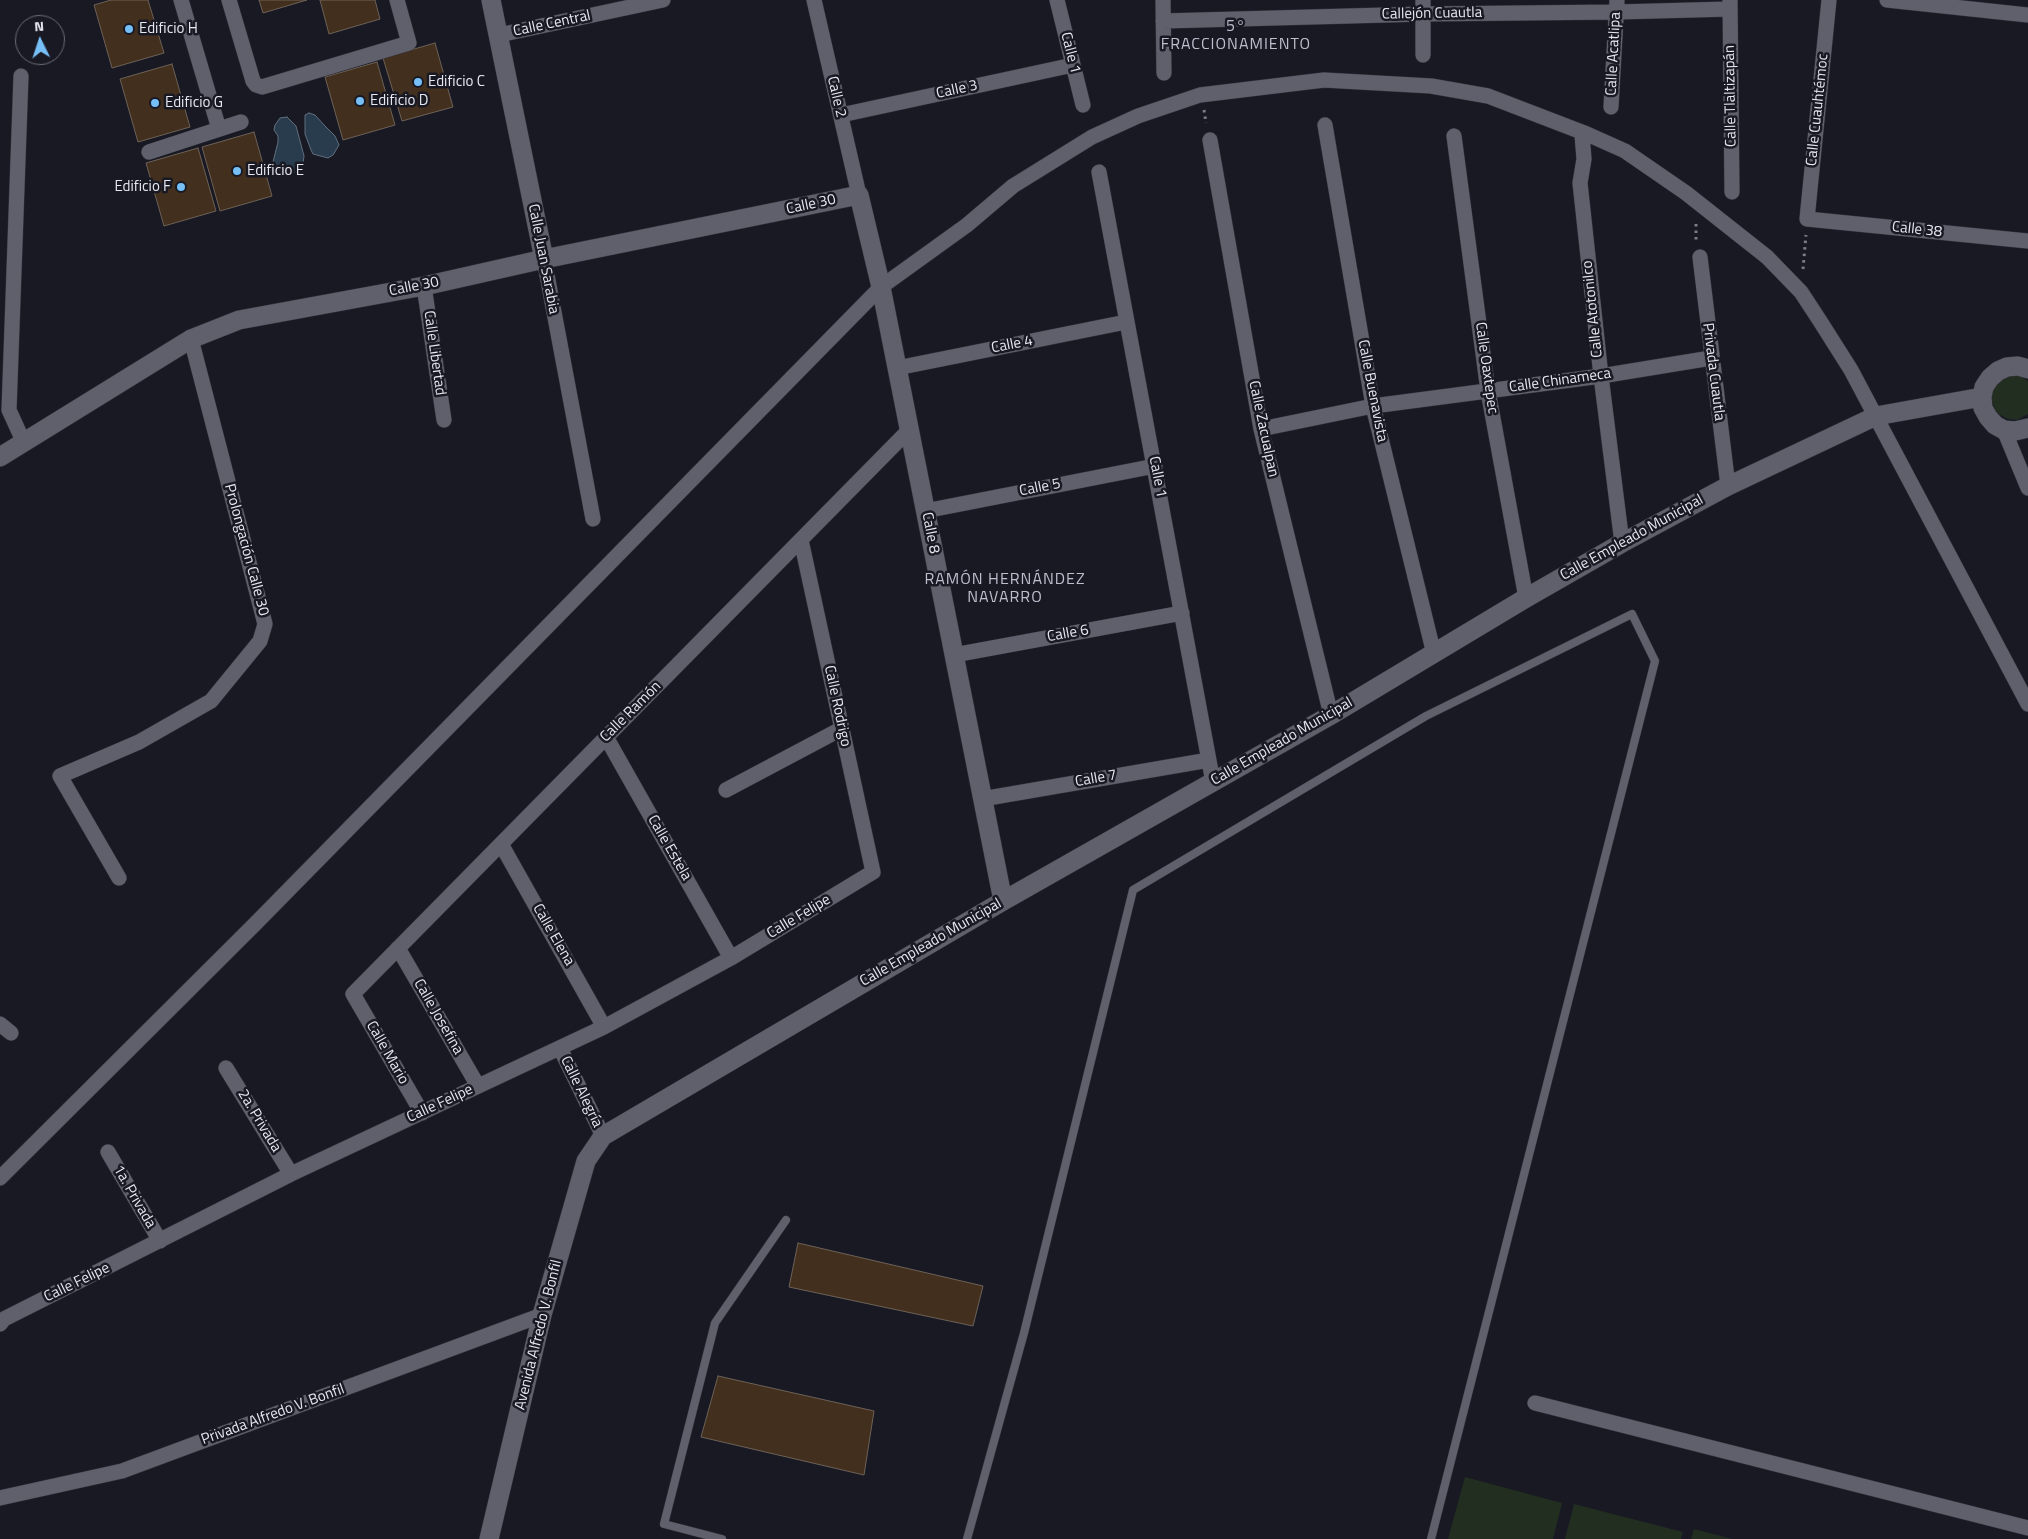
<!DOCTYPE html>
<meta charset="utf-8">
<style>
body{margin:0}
#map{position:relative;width:2028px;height:1539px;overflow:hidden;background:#191924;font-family:"Titillium Web",sans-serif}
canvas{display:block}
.north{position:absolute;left:15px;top:15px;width:50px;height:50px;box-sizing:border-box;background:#191924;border:1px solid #6b6b75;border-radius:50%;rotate:356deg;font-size:14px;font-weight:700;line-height:20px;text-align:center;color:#e6e7ef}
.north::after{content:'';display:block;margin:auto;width:18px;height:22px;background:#77bff7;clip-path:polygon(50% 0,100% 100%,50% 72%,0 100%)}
</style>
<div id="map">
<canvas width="2028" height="1539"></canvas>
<div class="north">N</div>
</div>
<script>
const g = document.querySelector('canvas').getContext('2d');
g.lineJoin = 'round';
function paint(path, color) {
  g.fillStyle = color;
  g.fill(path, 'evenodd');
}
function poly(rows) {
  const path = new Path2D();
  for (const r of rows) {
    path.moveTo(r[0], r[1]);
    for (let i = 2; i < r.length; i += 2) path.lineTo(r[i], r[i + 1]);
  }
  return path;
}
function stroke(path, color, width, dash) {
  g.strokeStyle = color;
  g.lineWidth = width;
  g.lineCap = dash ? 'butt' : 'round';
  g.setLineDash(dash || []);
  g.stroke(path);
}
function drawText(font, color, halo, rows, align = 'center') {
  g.font = font + ' "Titillium Web",sans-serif';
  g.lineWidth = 5;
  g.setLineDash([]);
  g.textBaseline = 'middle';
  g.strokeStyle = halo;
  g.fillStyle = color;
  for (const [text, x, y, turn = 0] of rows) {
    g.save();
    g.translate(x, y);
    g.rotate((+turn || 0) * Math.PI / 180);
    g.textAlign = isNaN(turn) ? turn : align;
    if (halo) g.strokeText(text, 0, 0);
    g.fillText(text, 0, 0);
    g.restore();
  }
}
paint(poly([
 [2011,376,2019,376,2028,381,2028,414,2017,420,2008,419,2000,415,1995,409,1992,401,1992,392,1996,384,2002,379],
 [1465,1477,1562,1503,1553,1539,1448,1539],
 [1574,1504,1683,1532,1681,1539,1565,1539],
 [1694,1529,1732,1539,1691,1539]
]), '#222e20');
const water = poly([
 [309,113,315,115,325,126,335,136,339,145,333,155,328,158,313,154,311,150,305,134,305,115,309,113],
 [287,117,296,126,304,156,303,164,295,172,287,175,277,169,273,162,278,142,278,136,274,130,275,125,280,118,287,117]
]);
paint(water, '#283c4e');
stroke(water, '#616f7e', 1);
const building = poly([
 [111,0,148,0,164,53,112,68,94,5,111,0],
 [259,0,307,0,263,13,259,0],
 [320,0,375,0,380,19,329,34,320,0],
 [435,43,453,107,402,121,383,58,435,43],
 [377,62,395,125,343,140,325,77,377,62],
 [172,64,190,127,138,142,120,79,172,64],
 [254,132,272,196,220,211,202,147,254,132],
 [198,148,216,211,164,226,146,163,198,148],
 [798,1243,983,1286,973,1326,789,1287,798,1243],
 [718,1376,874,1411,864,1475,701,1437,718,1376]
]);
paint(building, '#422f1d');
stroke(building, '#6d6258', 1);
const service = poly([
 [722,1539,664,1524,715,1323,786,1220],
 [967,1539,1024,1333,1133,890,1426,716,1632,614,1655,661,1431,1539]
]);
const minor = poly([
 [181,0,219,129],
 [229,0,253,81,256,85,262,87,409,43,397,0],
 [814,0,859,195],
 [1057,0,1083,105],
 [1163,0,1164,73],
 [1730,0,1732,192],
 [1829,0,1807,219,2028,241],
 [1887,0,2028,15],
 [1163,21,1423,14,1617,12,1730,9],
 [499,35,663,0],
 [1423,55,1423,0],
 [21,76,9,410,24,443],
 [1611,107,1617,0],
 [841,115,1073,65],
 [1325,125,1373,406,1434,654],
 [1582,135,1584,159,1580,183,1601,376,1622,543],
 [1454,136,1488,391,1526,598],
 [1210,140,1261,429,1331,715],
 [149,152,241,122],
 [1099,172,1213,782],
 [1700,257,1728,486],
 [544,259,593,519],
 [424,286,444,420],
 [897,368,1126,322],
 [1261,429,1373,406,1601,376,1711,358],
 [2004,430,2028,488],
 [925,511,1155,466],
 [954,655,1182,613],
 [606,737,731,958],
 [726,790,841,729],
 [982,799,1209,760],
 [501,844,604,1027],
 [119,878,60,776,139,742,211,701,260,641,265,624,191,339],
 [398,948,478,1086],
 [0,1024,11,1033],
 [560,1048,603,1136],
 [226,1068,291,1174],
 [422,1113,353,994,910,429],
 [108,1152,160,1241],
 [0,1178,255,924,881,287,967,225,1013,186,1092,137,1138,116,1200,95,1324,80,1431,86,1488,96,1587,134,1625,151,1686,193,1767,257,1801,292,1820,321,1851,370,2028,704],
 [0,1324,4,1319,291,1174,604,1027,731,958,873,872,801,540],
 [1535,1403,2028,1528],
 [0,1498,122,1471,542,1315]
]);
const tertiary = poly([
 [491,0,544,259],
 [2028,369,2018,366,2007,367,1998,371,1990,378,1984,387,1982,397,1983,408,1988,417,1995,425,2004,430,2015,431,2028,428],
 [0,457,191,339,239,320,424,286,544,259,859,195,881,287,1003,901],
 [489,1539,542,1315,586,1161,603,1136,1003,901,1331,715,1526,598,1622,543,1728,486,1876,416,1982,397]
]);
stroke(service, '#32323a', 9);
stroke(minor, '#32323a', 16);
stroke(tertiary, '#32323a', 20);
stroke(poly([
 [1204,110,1206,123],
 [1696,224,1696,242],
 [1803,269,1806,235]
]), '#7d7d87', 3, [2.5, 4]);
stroke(service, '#60606d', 8);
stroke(minor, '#60606d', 15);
stroke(tertiary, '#60606d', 19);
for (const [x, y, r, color] of [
 [129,29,5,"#77bff7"],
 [418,82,5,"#77bff7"],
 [360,101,5,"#77bff7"],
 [155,103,5,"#77bff7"],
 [237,171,5,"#77bff7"],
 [181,187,5,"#77bff7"]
]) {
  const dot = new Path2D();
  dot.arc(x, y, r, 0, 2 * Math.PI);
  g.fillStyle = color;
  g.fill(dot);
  stroke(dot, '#191924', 2);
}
drawText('15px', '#e6e7ef', '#191924', [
 ["Callejón Cuautla",1432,14,-1],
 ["Calle Central",552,24,-12],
 ["Calle 1",1070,53,76],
 ["Calle Acatlipa",1614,54,-87],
 ["Calle 3",957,90,-12],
 ["Calle Tlaltizapán",1731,96,-91],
 ["Calle 2",836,97,77],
 ["Calle Cuauhtémoc",1818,110,-84],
 ["Calle 30",811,205,-12],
 ["Calle 38",1917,230,6],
 ["Calle Juan Sarabia",543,259,79],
 ["Calle 30",414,287,-11],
 ["Calle Atotonilco",1593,309,-96],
 ["Calle 4",1012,345,-11],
 ["Calle Libertad",434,353,82],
 ["Calle Oaxtepec",1486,368,82],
 ["Privada Cuautla",1713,372,83],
 ["Calle Chinameca",1560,381,-8],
 ["Calle Buenavista",1372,391,79],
 ["Calle Zacualpan",1263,429,78],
 ["Calle 1",1157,477,79],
 ["Calle 5",1040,488,-11],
 ["Calle 8",930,533,79],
 ["Calle Empleado Municipal",1632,538,-29],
 ["Prolongación Calle 30",246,550,75],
 ["Calle 6",1068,634,-10],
 ["Calle Rodrigo",837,706,78],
 ["Calle Ramón",631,712,-45],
 ["Calle Empleado Municipal",1282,742,-30],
 ["Calle 7",1096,779,-10],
 ["Calle Estela",669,848,60],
 ["Calle Felipe",799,917,-31],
 ["Calle Elena",553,935,60],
 ["Calle Empleado Municipal",931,943,-30],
 ["Calle Josefina",438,1017,60],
 ["Calle Mario",387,1053,60],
 ["Calle Alegría",581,1092,64],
 ["Calle Felipe",440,1104,-25],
 ["2a. Privada",259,1121,59],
 ["1a. Privada",134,1197,60],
 ["Calle Felipe",77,1283,-26],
 ["Avenida Alfredo V. Bonfil",539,1335,-76],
 ["Privada Alfredo V. Bonfil",273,1415,-20]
]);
drawText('15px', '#e6e7ef', '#191924', [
 ["Edificio H",139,29],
 ["Edificio C",428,82],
 ["Edificio D",370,101],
 ["Edificio G",165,103],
 ["Edificio E",247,171],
 ["Edificio F",171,187,"right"]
], 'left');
g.letterSpacing = '1px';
drawText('16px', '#bebece', '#191924', [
 ["5°",1236,27],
 ["FRACCIONAMIENTO",1236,45],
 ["RAMÓN HERNÁNDEZ",1005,580],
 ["NAVARRO",1005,598]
]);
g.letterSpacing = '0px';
</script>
